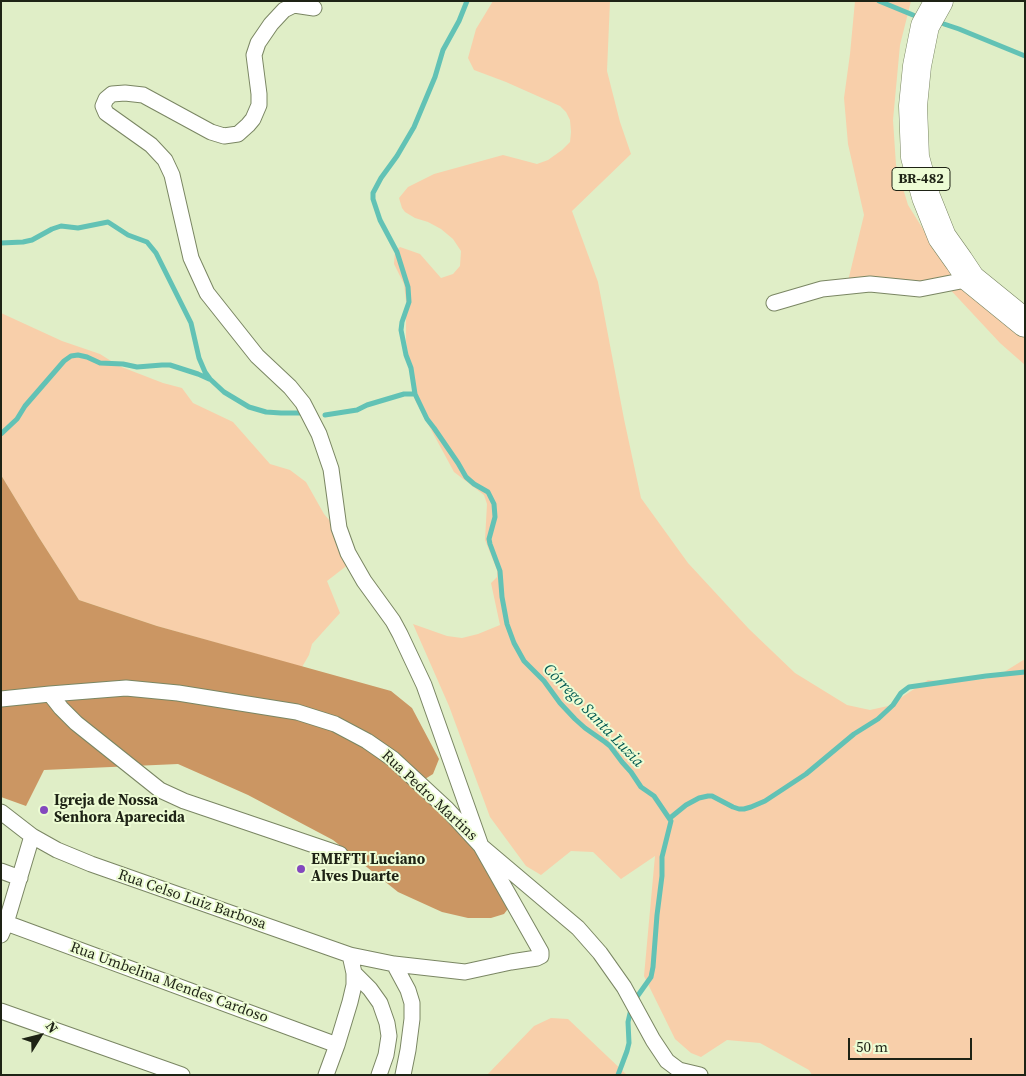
<!DOCTYPE html>
<meta charset="utf-8">
<style>
body{margin:0}
#map{position:relative;width:1026px;height:1076px;overflow:hidden;background:#e0eec7;font-family:"Source Serif 4",serif}
canvas{display:block}
.frame{position:absolute;inset:0;border:2px solid #1e2315;pointer-events:none}
.north{position:absolute;left:15px;top:1011px;width:50px;height:50px;-webkit-text-stroke:4px #edfcd4;paint-order:stroke;rotate:54deg;font-size:14px;font-weight:700;line-height:20px;text-align:center;color:#1e2315}
.north::after{content:'';display:block;margin:auto;width:18px;height:22px;background:#1e2315;clip-path:polygon(50% 0,100% 100%,50% 72%,0 100%)}
.scale{position:absolute;left:848px;top:1038px;width:124px;height:22px;box-sizing:border-box;border:2px solid #1e2315;border-top:0;padding-left:6px;font-size:15px;line-height:18px;white-space:nowrap;color:#1e2315;-webkit-text-stroke:4px #edfcd4;paint-order:stroke}
</style>
<div id="map">
<canvas width="1026" height="1076"></canvas>
<div class="frame"></div>
<div class="north">N</div>
<div class="scale">50 m</div>
</div>
<script>
const g = document.querySelector('canvas').getContext('2d');
g.lineJoin = 'round';
function paint(path, color) {
  g.fillStyle = color;
  g.fill(path, 'evenodd');
}
function poly(rows) {
  const path = new Path2D();
  for (const r of rows) {
    path.moveTo(r[0], r[1]);
    for (let i = 2; i < r.length; i += 2) path.lineTo(r[i], r[i + 1]);
  }
  return path;
}
function stroke(path, color, width, dash) {
  g.strokeStyle = color;
  g.lineWidth = width;
  g.lineCap = dash ? 'butt' : 'round';
  g.setLineDash(dash || []);
  g.stroke(path);
}
function drawText(font, color, halo, rows, align = 'center') {
  g.font = font + ' "Source Serif 4",serif';
  g.lineWidth = 4;
  g.setLineDash([]);
  g.textBaseline = 'middle';
  g.strokeStyle = halo;
  g.fillStyle = color;
  for (const [text, x, y, turn = 0] of rows) {
    g.save();
    g.translate(x, y);
    g.rotate((+turn || 0) * Math.PI / 180);
    g.textAlign = isNaN(turn) ? turn : align;
    if (halo) g.strokeText(text, 0, 0);
    g.fillText(text, 0, 0);
    g.restore();
  }
}
paint(poly([
 [493,1,610,1,607,71,620,122,631,154,572,211,598,282,624,419,641,498,688,563,749,629,795,673,847,705,870,710,888,706,928,680,952,682,985,679,1004,672,1025,659,1025,1075,812,1075,809,1070,760,1043,727,1040,701,1057,691,1053,675,1039,644,976,655,856,621,879,593,852,571,851,541,875,526,866,490,817,449,706,413,624,447,636,462,638,478,634,500,625,491,583,497,577,497,570,485,540,487,504,484,495,454,472,415,400,406,341,406,301,404,284,394,264,395,251,400,247,420,254,441,278,453,274,460,266,461,251,453,239,441,229,428,222,415,218,405,212,402,208,399,198,408,187,434,174,503,155,537,164,548,160,562,150,570,142,571,132,570,120,566,112,560,106,506,82,474,70,468,58,476,29],
 [855,1,911,1,900,45,893,120,896,165,908,205,933,245,1009,327,1025,338,1025,365,1000,343,945,284,848,281,864,215,848,144,844,98,850,54],
 [1,313,62,341,100,354,119,366,163,383,182,388,193,403,233,422,270,464,290,470,306,482,324,514,330,521,344,548,349,564,327,581,340,613,312,644,309,655,302,667,157,626,79,600,38,536,1,475],
 [551,1018,568,1019,627,1075,487,1075,534,1026]
]), '#f8cfaa');
paint(poly([
 [1,475,38,536,79,600,157,626,391,691,412,708,439,759,433,774,425,779,437,801,463,837,485,860,513,902,504,914,491,918,468,918,442,912,398,892,333,840,248,795,178,764,44,770,26,806,1,797]
]), '#cb9663');
stroke(poly([
 [467,1,459,21,443,50,435,77,414,127,397,156,381,178,373,193,373,199,380,220,397,252,408,287,409,302,402,322,401,330,406,355,411,368,415,394,427,419,434,428,458,463,466,477,474,484,488,492,494,504,495,517,489,539,490,544,500,571,502,597,507,624,514,643,524,661,544,681,560,703,575,719,585,728,605,742,610,746,622,762,631,772,641,787,654,796,671,821,662,857,662,876,657,915,653,967,651,977,634,1001],
 [879,1,913,15],
 [944,24,959,29,1025,56],
 [1,243,23,242,32,240,52,229,61,226,78,228,108,222,128,235,147,242,156,253,191,323,199,358,205,372,210,379,224,392,249,407,266,412,281,413,301,413],
 [325,415,357,410,367,405,404,394,415,394],
 [1,434,17,419,25,406,64,361,71,356,78,355,87,357,100,363,123,364,137,367,162,365,170,365,198,374,209,379],
 [670,818,686,805,699,798,708,796,712,796,733,807,739,809,744,809,751,807,765,801,806,774,854,734,878,719,893,705,901,693,909,687,986,676,1025,672],
 [618,1075,627,1051,629,1043,628,1022,631,1009]
]), '#62c2b5', 5);
const street = poly([
 [774,303,822,289,870,284,920,289,971,279],
 [50,694,61,708,76,723,160,790,184,801,340,854],
 [1,699,50,694,126,688,178,693,297,712,335,724,367,741,393,759,447,809,481,846,578,928,600,953,624,987,653,1040,667,1061,679,1070,700,1075],
 [1,812,32,836,57,850,91,864,350,955,394,964,465,972,511,962,537,958,541,956,541,952,481,846,424,685,400,634,393,621,364,581,348,553,339,528,331,469,319,434,303,403,290,387,257,356,207,293,191,258,172,175,165,160,151,145,106,113,103,106,106,99,112,94,125,93,143,95,211,132,224,136,238,134,248,125,253,119,259,105,259,94,254,55,258,43,271,24,284,10,294,5,314,8],
 [1,871,20,878],
 [1,921,337,1045],
 [1,935,6,923,32,836],
 [394,964,408,990,412,1003,412,1019,408,1050,403,1075],
 [354,973,370,989,380,1003,387,1023,389,1036,386,1055,379,1075],
 [1,1011,182,1075],
 [326,1075,337,1045,350,1002,354,985,354,973,350,955]
]);
const highway = poly([
 [939,1,925,26,917,66,913,106,915,157,926,197,942,237,959,261,971,279,1025,323]
]);
stroke(street, '#7a8663', 17);
stroke(highway, '#7a8663', 29);
stroke(street, '#fff', 15);
stroke(highway, '#fff', 28);
for (const [x, y, r, color] of [
 [44,810,5,"#8348be"],
 [301,869,5,"#8348be"]
]) {
  const dot = new Path2D();
  dot.arc(x, y, r, 0, 2 * Math.PI);
  g.fillStyle = color;
  g.fill(dot);
  stroke(dot, '#edfcd4', 2);
}
for (const [x, y, w] of [
 [921,179,58]
]) {
  const box = new Path2D();
  box.roundRect(x - w / 2, y - 11.5, w, 23, 4);
  g.fillStyle = '#edfcd4';
  g.fill(box);
  stroke(box, '#1e2315', 1);
}
drawText('bold 14px', '#1e2315', null, [
 ["BR-482",921,179]
]);
drawText('15px', '#1e2315', '#edfcd4', [
 ["Rua Pedro Martins",429,796,43],
 ["Rua Celso Luiz Barbosa",192,900,19],
 ["Rua Umbelina Mendes Cardoso",169,983,20]
]);
drawText('bold 15px', '#1e2315', '#edfcd4', [
 ["Igreja de Nossa",54,801],
 ["Senhora Aparecida",54,818],
 ["EMEFTI Luciano",311,860],
 ["Alves Duarte",311,877]
], 'left');
drawText('italic 16px', '#055b53', '#edfcd4', [
 ["Córrego Santa Luzia",593,716,46]
]);
</script>
